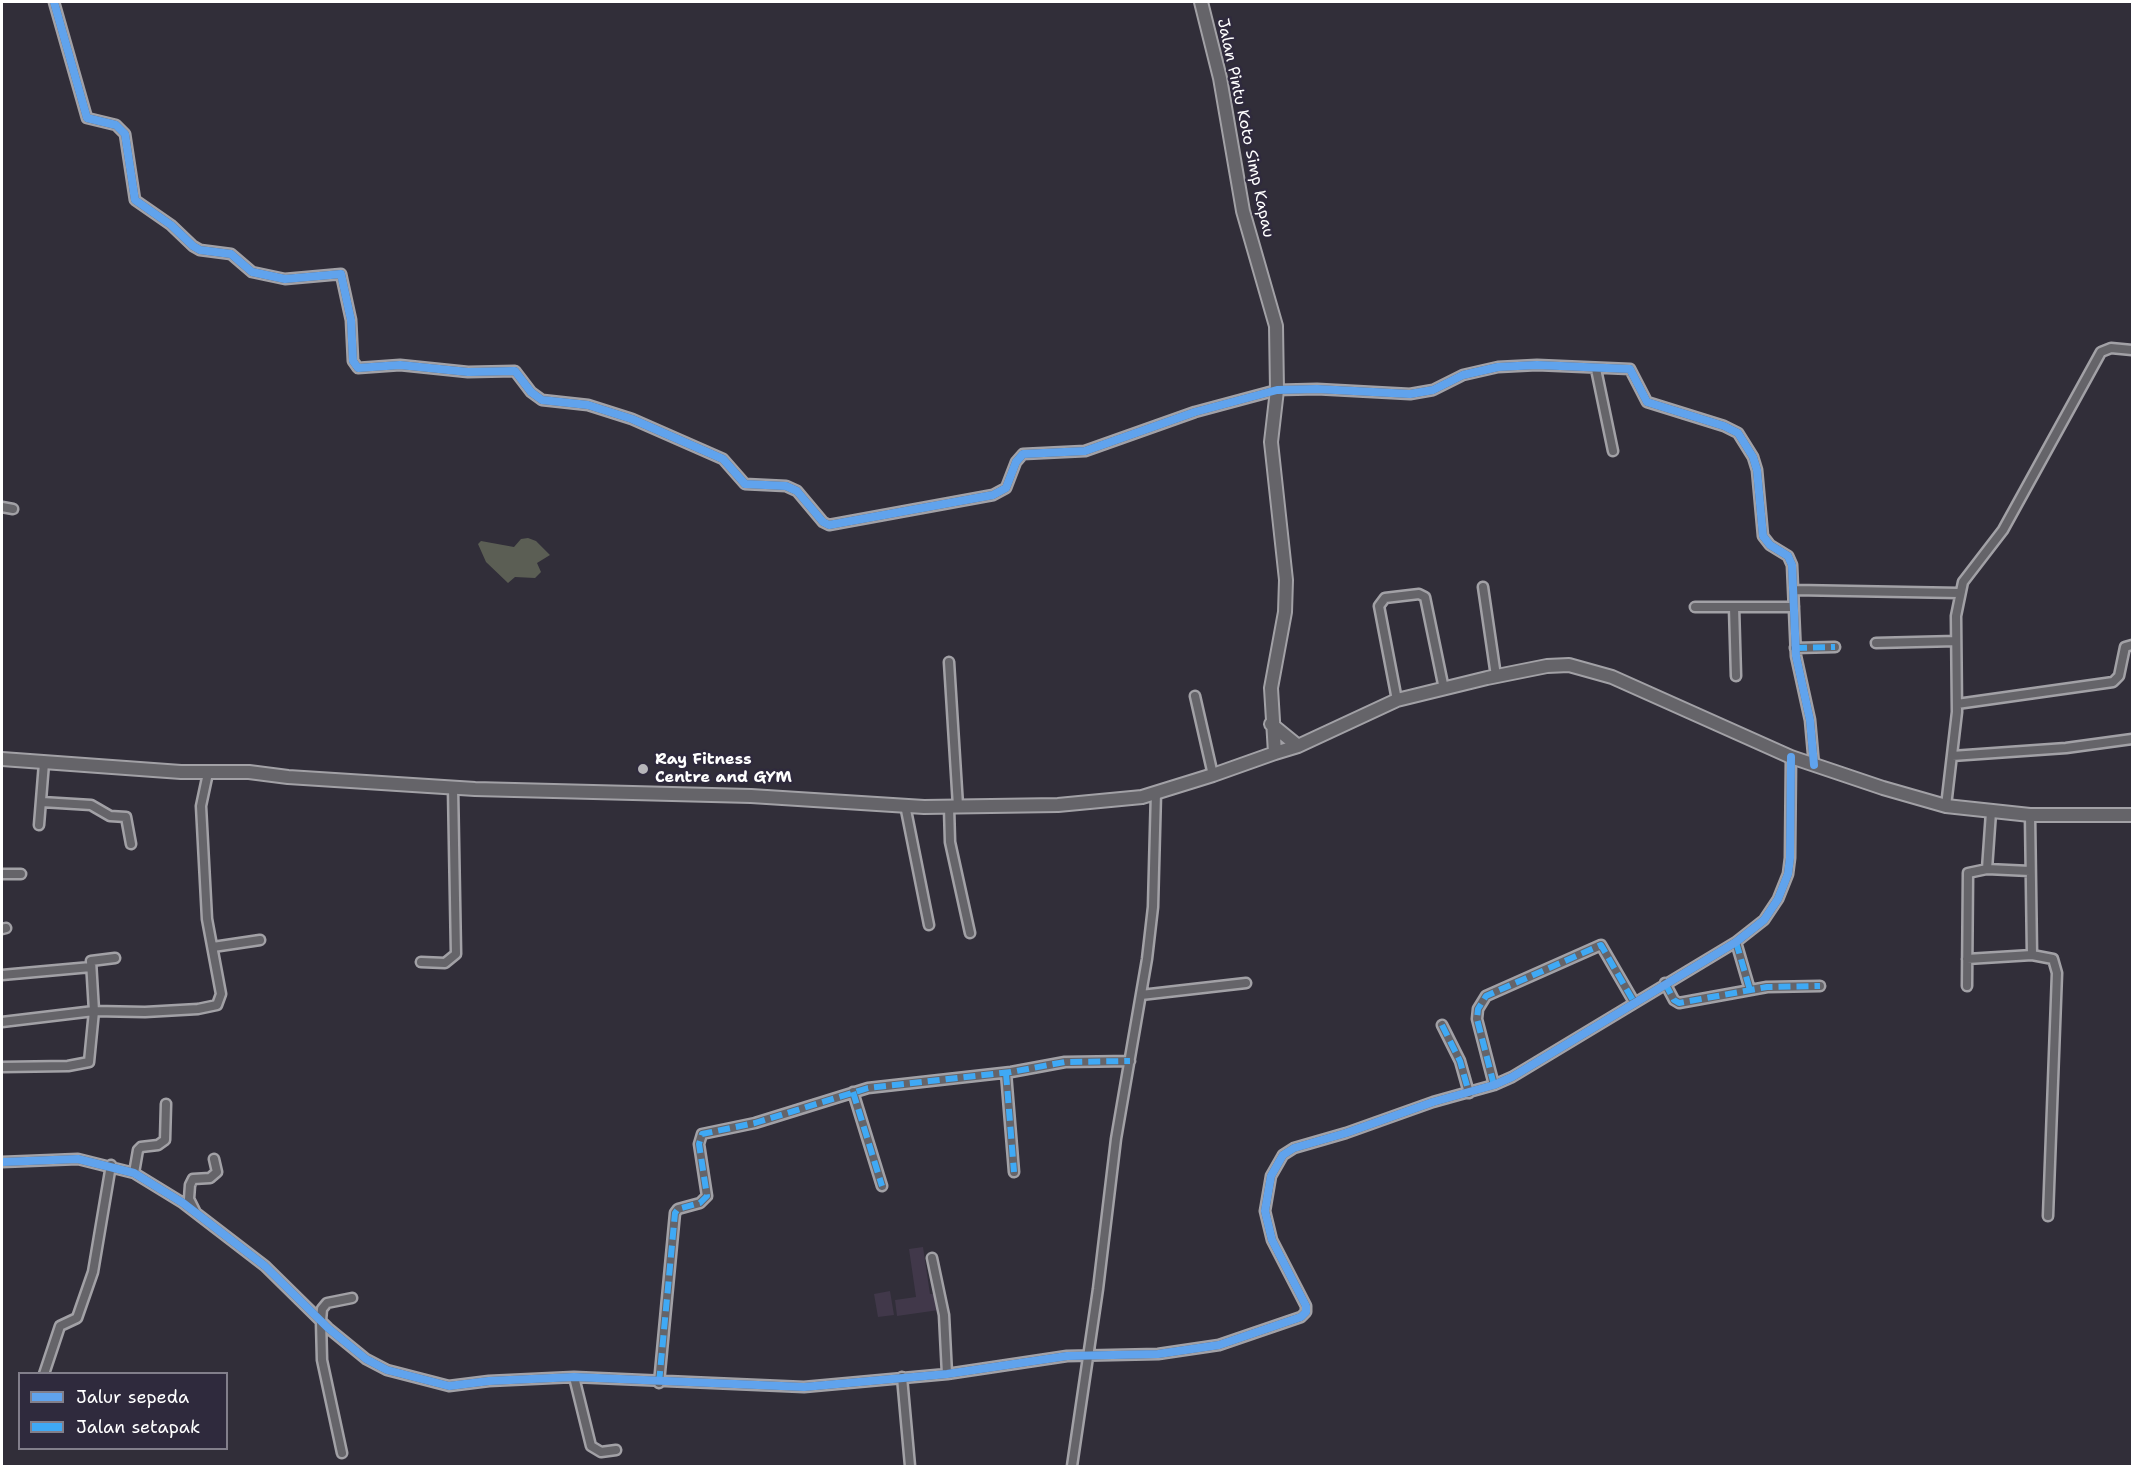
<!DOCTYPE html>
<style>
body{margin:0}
#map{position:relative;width:2134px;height:1468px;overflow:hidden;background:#312e39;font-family:"Shantell Sans",sans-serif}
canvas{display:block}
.frame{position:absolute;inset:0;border:3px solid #fff;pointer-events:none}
.legend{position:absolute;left:18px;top:1372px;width:210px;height:78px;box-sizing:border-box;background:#2f2a3d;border:2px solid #827f8b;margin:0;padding:8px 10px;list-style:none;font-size:18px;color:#fff}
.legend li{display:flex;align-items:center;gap:12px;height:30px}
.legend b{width:30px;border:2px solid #827f8b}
</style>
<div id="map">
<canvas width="2134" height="1468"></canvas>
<div class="frame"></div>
<ul class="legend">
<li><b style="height:8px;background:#60a3ed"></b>Jalur sepeda</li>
<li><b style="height:8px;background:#3fa9f5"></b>Jalan setapak</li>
</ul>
</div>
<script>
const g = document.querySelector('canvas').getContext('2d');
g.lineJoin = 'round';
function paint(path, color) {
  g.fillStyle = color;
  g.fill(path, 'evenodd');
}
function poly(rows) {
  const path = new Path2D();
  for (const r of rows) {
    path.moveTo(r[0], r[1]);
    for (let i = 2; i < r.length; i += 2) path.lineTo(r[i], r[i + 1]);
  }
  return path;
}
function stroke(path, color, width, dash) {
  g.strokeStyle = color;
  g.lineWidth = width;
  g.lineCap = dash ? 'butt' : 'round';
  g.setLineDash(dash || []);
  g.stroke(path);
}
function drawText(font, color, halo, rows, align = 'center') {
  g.font = font + ' "Shantell Sans",sans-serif';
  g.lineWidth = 5;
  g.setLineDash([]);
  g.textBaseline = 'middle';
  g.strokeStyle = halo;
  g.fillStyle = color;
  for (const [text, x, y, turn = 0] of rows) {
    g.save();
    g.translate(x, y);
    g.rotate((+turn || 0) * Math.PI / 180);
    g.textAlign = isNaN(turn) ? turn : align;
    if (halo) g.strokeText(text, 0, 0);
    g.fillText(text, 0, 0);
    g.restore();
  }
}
paint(poly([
 [923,1247,930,1294,937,1294,939,1310,897,1316,895,1300,916,1297,909,1249],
 [890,1291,894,1315,878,1317,874,1294]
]), '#41384a');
paint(poly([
 [528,538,536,541,550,555,537,563,541,572,535,578,515,577,508,583,486,562,478,544,481,541,514,547,521,539]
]), '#5b5e54');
const street = poly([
 [54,2,87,118,116,125,125,134,135,200,171,225,193,246,200,250,231,254,252,272,285,279,341,274,351,320,353,361,358,368,400,365,468,372,515,371,531,392,542,400,588,405,632,419,723,459,745,484,786,486,797,491,823,522,829,525,993,495,1006,488,1016,462,1023,454,1085,451,1195,412,1277,390,1317,389,1410,394,1433,390,1463,375,1498,367,1537,365,1630,369,1647,402,1724,426,1738,433,1753,457,1757,470,1763,536,1770,545,1788,556,1792,565,1796,656,1810,720,1814,765],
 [1596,369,1613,451],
 [2,507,13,509],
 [1483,587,1496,676],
 [1795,590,1959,593],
 [1695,607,1794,607],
 [1734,607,1736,676],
 [1876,643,1956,641],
 [1795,648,1835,647],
 [949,662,958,806],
 [1195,696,1213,775],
 [1397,700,1379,606,1385,598,1419,594,1425,597,1444,689],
 [1957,704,2113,682,2119,676,2125,647,2132,645],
 [1952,756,2066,748,2132,739],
 [42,802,91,805,110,816,126,817,131,844],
 [905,805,929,925],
 [1946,806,1957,712,1956,616,1963,582,2003,530,2101,352,2111,348,2132,350],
 [949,807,950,842,970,933],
 [2030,815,2032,955,2053,959,2057,973,2048,1216],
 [39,825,44,763],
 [1987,869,1991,812],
 [2,874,21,874],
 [2,929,6,928],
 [1736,942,1750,990],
 [213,947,260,940],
 [1967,959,2032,955],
 [421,962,445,963,456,954,453,788],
 [2,975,91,967],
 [1665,983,1674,1000,1679,1003,1767,987,1820,986],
 [1967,986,1968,873,1987,869,2030,871],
 [1141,995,1246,983],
 [2,1022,94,1011,145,1012,198,1009,217,1005,221,994,207,919,201,806,208,773],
 [1442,1025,1460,1061,1469,1093],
 [2,1067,68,1066,89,1062,94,1011,91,961,115,958],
 [1006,1073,1014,1172],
 [1494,1085,1477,1019,1478,1009,1486,996,1601,945,1634,1002],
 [853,1092,882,1186],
 [2,1162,78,1159,134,1173,183,1203,265,1266,328,1328,366,1359,387,1370,449,1386,489,1381,574,1377,804,1387,947,1374,1067,1356,1158,1354,1219,1345,1301,1317,1306,1312,1306,1306,1272,1240,1265,1211,1271,1176,1283,1155,1294,1148,1346,1133,1433,1102,1494,1085,1512,1077,1736,942,1764,920,1778,899,1788,874,1790,858,1791,757],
 [134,1173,138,1150,141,1147,158,1145,165,1140,166,1104],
 [195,1211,189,1199,190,1185,193,1179,210,1178,217,1172,214,1159],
 [932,1258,944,1315,947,1374],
 [44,1374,60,1326,77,1318,93,1272,111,1165],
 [574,1377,591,1446,601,1452,616,1450],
 [902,1377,910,1466],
 [659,1383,675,1213,678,1209,700,1203,707,1196,699,1144,702,1134,755,1123,868,1088,1011,1072,1065,1062,1130,1061],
 [342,1453,322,1360,321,1321,322,1309,327,1303,352,1298],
 [1072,1466,1098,1289,1116,1139,1147,959,1153,907,1156,792]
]);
const secondary = poly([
 [1201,2,1220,78,1243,211,1276,326,1277,390,1271,442,1286,580,1285,612,1271,688,1275,753,1298,746,1397,700,1487,678,1547,666,1569,665,1612,677,1791,757,1883,788,1946,806,2030,815,2132,815],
 [1271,724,1298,746],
 [2,759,181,772,249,772,288,777,475,789,751,796,924,807,1058,805,1142,797,1213,775,1275,753]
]);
stroke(street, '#a2a1a6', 13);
stroke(secondary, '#a2a1a6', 16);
stroke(street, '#656469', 8);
stroke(secondary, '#656469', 12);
stroke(poly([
 [1795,648,1835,647],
 [1736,942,1750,990],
 [1665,983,1674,1000,1679,1003,1767,987,1820,986],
 [1442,1025,1460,1061,1469,1093],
 [1006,1073,1014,1172],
 [1494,1085,1477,1019,1478,1009,1486,996,1601,945,1634,1002],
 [853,1092,882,1186],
 [659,1383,675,1213,678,1209,700,1203,707,1196,699,1144,702,1134,755,1123,868,1088,1011,1072,1065,1062,1130,1061]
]), '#3fa9f5', 6, [12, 6]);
stroke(poly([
 [54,2,87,118,116,125,125,134,135,200,171,225,193,246,200,250,231,254,252,272,285,279,341,274,351,320,353,361,358,368,400,365,468,372,515,371,531,392,542,400,588,405,632,419,723,459,745,484,786,486,797,491,823,522,829,525,993,495,1006,488,1016,462,1023,454,1085,451,1195,412,1277,390,1317,389,1410,394,1433,390,1463,375,1498,367,1537,365,1630,369,1647,402,1724,426,1738,433,1753,457,1757,470,1763,536,1770,545,1788,556,1792,565,1796,656,1810,720,1814,765],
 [2,1162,78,1159,134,1173,183,1203,265,1266,328,1328,366,1359,387,1370,449,1386,489,1381,574,1377,804,1387,947,1374,1067,1356,1158,1354,1219,1345,1301,1317,1306,1312,1306,1306,1272,1240,1265,1211,1271,1176,1283,1155,1294,1148,1346,1133,1433,1102,1494,1085,1512,1077,1736,942,1764,920,1778,899,1788,874,1790,858,1791,757]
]), '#60a3ed', 8);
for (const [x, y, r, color] of [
 [643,769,6,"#b7b6ba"]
]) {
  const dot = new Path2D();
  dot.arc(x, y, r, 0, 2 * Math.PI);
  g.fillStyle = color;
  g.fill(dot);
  stroke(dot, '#2f2a3d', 2);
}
drawText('16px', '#fff', '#2f2a3d', [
 ["Jalan Pintu Koto Simp Kapau",1245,128,78]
]);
drawText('bold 16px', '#fff', '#2f2a3d', [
 ["Ray Fitness",655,760],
 ["Centre and GYM",655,778]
], 'left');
</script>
